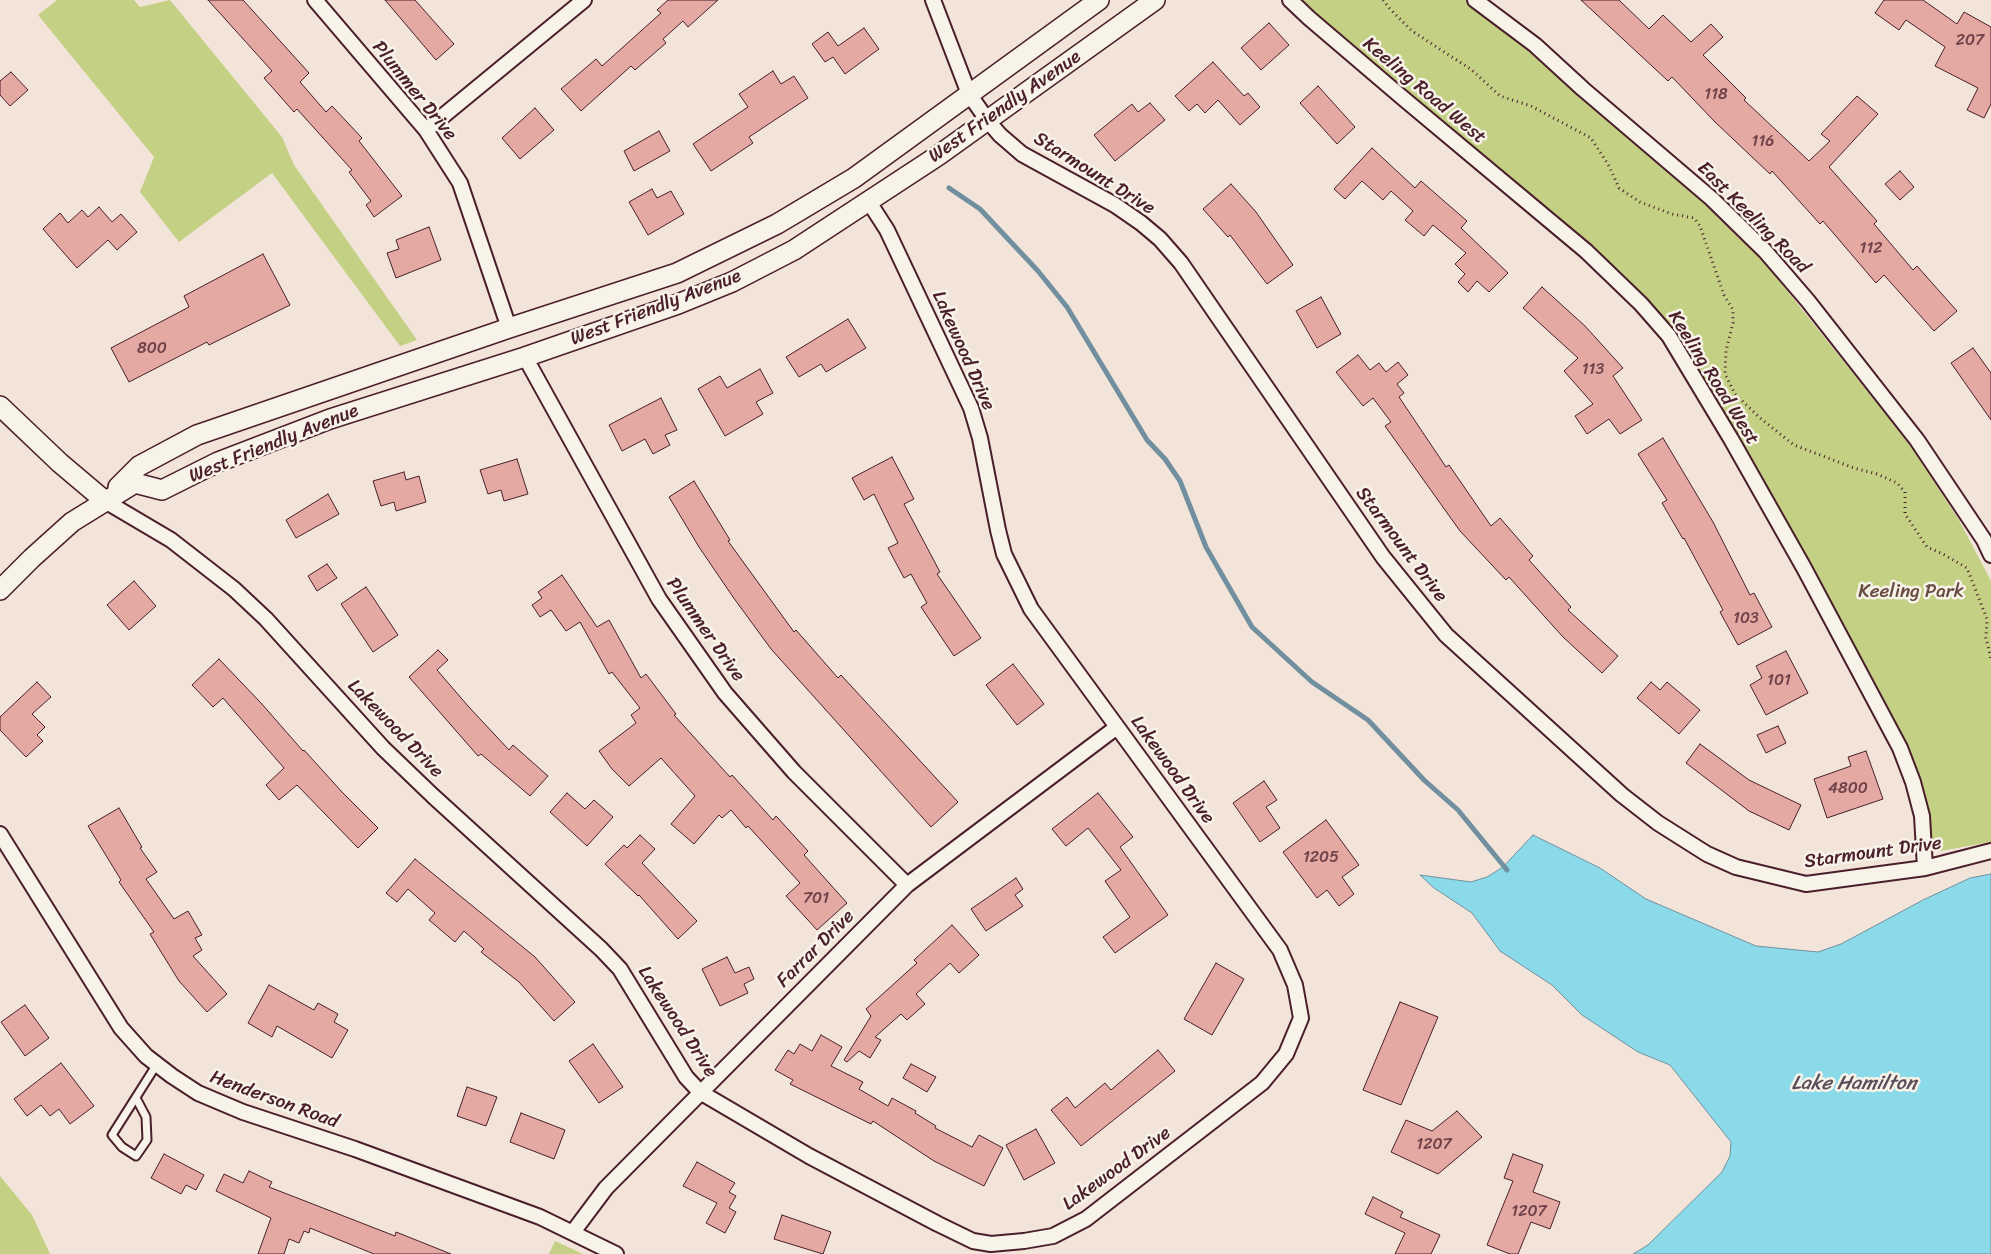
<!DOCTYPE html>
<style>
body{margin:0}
canvas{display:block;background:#f3e4da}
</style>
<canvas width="1991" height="1254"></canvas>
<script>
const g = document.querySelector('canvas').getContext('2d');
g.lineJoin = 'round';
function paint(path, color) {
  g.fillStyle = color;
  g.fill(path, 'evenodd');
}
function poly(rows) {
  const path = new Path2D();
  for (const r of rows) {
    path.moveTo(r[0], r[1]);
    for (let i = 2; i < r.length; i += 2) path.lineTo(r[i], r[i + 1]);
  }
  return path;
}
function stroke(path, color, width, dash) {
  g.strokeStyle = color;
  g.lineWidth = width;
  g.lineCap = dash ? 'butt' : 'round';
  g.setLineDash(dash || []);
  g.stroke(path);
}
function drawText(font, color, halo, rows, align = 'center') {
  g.font = font + ' Sriracha,sans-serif';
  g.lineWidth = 5;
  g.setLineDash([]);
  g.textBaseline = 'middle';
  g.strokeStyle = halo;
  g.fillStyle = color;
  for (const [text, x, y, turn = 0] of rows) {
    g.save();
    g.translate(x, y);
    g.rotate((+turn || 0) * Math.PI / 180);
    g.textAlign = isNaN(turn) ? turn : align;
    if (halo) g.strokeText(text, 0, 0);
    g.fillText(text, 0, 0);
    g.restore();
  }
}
paint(poly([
 [57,0,134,0,140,7,170,0,282,137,294,165,417,340,400,346,272,173,179,242,140,192,154,157,38,15],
 [1302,0,1466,0,1534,53,1709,207,1760,257,1908,442,1959,520,1991,581,1991,842,1929,853,1927,818,1811,569,1671,327,1592,247,1333,31],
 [0,1176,32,1215,50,1254,0,1254],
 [555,1241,583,1254,549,1254]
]), '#c4d084');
const water = poly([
 [1533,835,1600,868,1646,899,1756,946,1818,952,1841,944,1923,900,1970,878,1991,874,1991,1254,1633,1254,1648,1245,1722,1172,1730,1156,1731,1142,1670,1065,1638,1052,1582,1015,1552,985,1500,951,1472,913,1434,888,1420,875,1471,882,1487,877,1503,867,1533,835]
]);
paint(water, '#8bdaea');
stroke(water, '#718f9e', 1);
stroke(poly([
 [949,188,980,209,1038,271,1067,307,1147,440,1165,459,1180,481,1206,547,1252,627,1312,682,1368,720,1424,780,1458,810,1507,870]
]), '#718f9e', 5);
const building = poly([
 [208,0,243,0,309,73,300,82,326,112,332,106,362,138,359,141,402,196,374,217,366,205,371,201,349,172,352,170,297,109,294,112,264,78,272,71,208,0],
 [385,0,415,0,454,44,436,60,385,0],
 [668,0,718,0,688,27,683,21,663,39,666,43,635,70,631,66,581,111,561,89,596,59,602,66,661,13,657,10,668,0],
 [1581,0,1619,0,1649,29,1663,15,1691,42,1711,24,1723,37,1703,55,1746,98,1744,100,1809,161,1830,141,1821,134,1857,96,1878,114,1829,167,1877,221,1874,224,1913,270,1917,266,1957,311,1934,331,1884,275,1876,283,1823,221,1820,224,1772,171,1770,174,1715,122,1672,77,1668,81,1581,0],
 [1884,0,1923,0,1957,24,1964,12,1991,27,1991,104,1984,118,1967,110,1978,88,1935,66,1945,47,1906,20,1899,30,1875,13,1884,0],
 [1269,23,1289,45,1261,70,1241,48,1269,23],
 [864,28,879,49,845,74,833,57,825,62,812,44,828,32,838,46,864,28],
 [1213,62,1244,96,1248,93,1260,107,1240,125,1218,100,1205,113,1197,104,1189,111,1175,96,1213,62],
 [773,71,781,84,794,76,808,98,749,137,753,143,711,171,693,144,748,107,739,94,773,71],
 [11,72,28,90,10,106,0,95,0,81,11,72],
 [1318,86,1355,127,1337,144,1300,103,1318,86],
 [1150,103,1165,120,1115,161,1094,135,1132,104,1138,112,1150,103],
 [535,108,554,130,520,159,502,138,535,108],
 [659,131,670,151,634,171,624,151,659,131],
 [1372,148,1415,188,1421,181,1467,221,1461,228,1508,273,1489,292,1477,281,1468,292,1458,282,1465,274,1455,264,1466,253,1433,225,1424,236,1405,220,1413,211,1391,191,1383,200,1362,181,1345,199,1334,189,1372,148],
 [1900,171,1914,187,1900,200,1885,184,1900,171],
 [1231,184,1256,212,1293,265,1267,284,1230,235,1228,237,1203,209,1231,184],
 [652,189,657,198,671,191,684,214,648,235,629,202,652,189],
 [99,207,112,222,121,214,137,232,117,250,108,240,77,268,43,229,60,213,68,223,82,210,88,217,99,207],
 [429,227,441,260,396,278,387,253,399,249,396,240,429,227],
 [263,254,290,305,209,345,207,342,129,382,111,348,189,307,184,296,263,254],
 [1542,287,1585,326,1623,368,1613,376,1642,420,1620,434,1609,419,1587,434,1575,416,1593,404,1564,371,1578,358,1523,308,1542,287],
 [1321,297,1341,334,1317,348,1296,311,1321,297],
 [848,319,866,348,826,372,821,364,799,377,786,357,848,319],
 [1973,348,1991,373,1991,420,1951,363,1973,348],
 [1358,355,1370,370,1379,363,1386,372,1398,362,1408,375,1397,384,1404,393,1399,397,1446,467,1449,465,1491,526,1500,518,1533,556,1529,560,1571,607,1568,610,1618,656,1602,673,1563,637,1509,577,1506,580,1460,531,1385,426,1391,422,1373,398,1363,406,1336,372,1358,355],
 [760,369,773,393,756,402,763,414,725,436,698,389,720,376,727,388,760,369],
 [661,398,677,430,665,435,670,445,653,454,645,439,622,451,609,425,661,398],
 [1663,438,1713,522,1750,595,1754,593,1772,627,1738,645,1720,612,1723,610,1684,538,1683,539,1662,503,1667,500,1638,454,1663,438],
 [892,457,914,499,904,504,940,572,937,574,981,638,954,656,921,607,927,603,911,574,904,578,888,548,898,543,874,494,864,500,852,478,892,457],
 [517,459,528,494,504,501,501,490,488,494,480,470,517,459],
 [404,472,406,480,419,476,426,502,396,511,394,502,381,506,373,481,404,472],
 [694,481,730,540,728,541,794,632,796,630,838,678,841,675,958,802,931,827,771,649,733,597,699,547,669,497,694,481],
 [328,494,339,514,296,538,286,520,328,494],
 [327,564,337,578,317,591,308,576,327,564],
 [562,575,597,627,609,620,641,678,646,674,676,714,674,715,730,777,732,775,773,820,776,816,808,851,804,855,847,903,817,930,786,896,800,883,748,826,746,828,731,810,722,818,719,815,694,844,671,824,695,796,661,758,629,786,612,769,599,751,636,723,631,715,640,708,612,672,609,674,580,622,566,631,551,610,540,617,532,605,542,598,538,592,562,575],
 [134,581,156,606,129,630,107,605,134,581],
 [366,587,398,635,373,652,341,604,366,587],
 [438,650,448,660,437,670,468,706,509,750,513,745,548,776,530,796,481,754,478,756,409,677,438,650],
 [1786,651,1808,693,1766,715,1750,685,1762,678,1756,666,1786,651],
 [219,659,261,703,303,751,304,750,342,792,378,828,358,848,297,785,279,800,266,785,284,768,223,698,213,707,192,685,219,659],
 [1013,664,1044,704,1017,725,986,685,1013,664],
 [37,682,51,697,32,714,45,727,37,735,43,741,26,757,0,730,0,717,37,682],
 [1651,682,1660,690,1667,682,1700,710,1679,734,1637,698,1651,682],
 [1778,726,1786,743,1766,753,1757,735,1778,726],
 [1700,744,1749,780,1801,805,1789,830,1749,811,1686,763,1700,744],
 [1866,751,1883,799,1827,818,1814,779,1851,766,1848,757,1866,751],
 [1264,781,1277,800,1266,807,1280,828,1260,842,1233,803,1264,781],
 [567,793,585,809,594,800,613,817,587,846,550,812,567,793],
 [1098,793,1133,837,1120,847,1168,915,1115,953,1103,937,1130,917,1105,881,1121,870,1088,828,1066,846,1052,829,1098,793],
 [119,808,142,847,140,848,157,872,146,879,174,919,188,911,202,935,195,938,202,950,193,956,227,994,207,1012,179,981,150,934,154,932,119,882,121,880,88,826,119,808],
 [1326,820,1359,865,1342,877,1354,894,1339,906,1327,890,1317,898,1283,852,1326,820],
 [640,835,655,849,642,863,697,921,678,939,639,895,638,896,605,864,624,845,627,848,640,835],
 [415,859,535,957,575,1002,554,1021,519,982,481,952,484,949,464,931,455,942,429,920,435,913,408,889,397,902,386,893,415,859],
 [1016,878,1023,889,1015,895,1023,906,986,931,971,909,1016,878],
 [952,925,979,955,959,973,950,963,916,994,925,1004,907,1020,901,1014,875,1037,881,1040,870,1058,859,1051,847,1062,844,1060,871,1016,866,1009,917,963,914,960,952,925],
 [727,957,735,973,749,967,754,979,744,984,748,993,720,1006,702,969,727,957],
 [1216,963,1244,979,1212,1035,1184,1019,1216,963],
 [269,985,314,1010,318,1003,338,1014,334,1022,348,1030,332,1058,277,1026,272,1037,248,1023,269,985],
 [1400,1002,1438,1017,1401,1105,1363,1090,1400,1002],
 [25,1005,49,1038,25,1056,1,1022,25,1005],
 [821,1035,842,1047,831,1066,863,1082,859,1089,888,1106,892,1098,916,1111,915,1113,936,1126,935,1128,972,1147,979,1135,1003,1148,984,1186,934,1161,873,1121,871,1124,790,1084,793,1080,775,1070,788,1050,794,1054,800,1044,812,1051,821,1035],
 [593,1044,623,1087,599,1103,569,1061,593,1044],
 [1158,1050,1175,1071,1081,1146,1051,1110,1067,1097,1075,1108,1105,1083,1111,1090,1158,1050],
 [61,1063,94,1106,70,1124,59,1109,50,1116,41,1105,27,1116,14,1099,61,1063],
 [911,1064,936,1077,927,1092,903,1078,911,1064],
 [467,1087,497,1097,486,1126,457,1116,467,1087],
 [1457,1111,1482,1137,1438,1174,1391,1152,1406,1120,1432,1131,1457,1111],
 [521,1113,565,1130,554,1159,510,1142,521,1113],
 [1036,1129,1055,1163,1024,1180,1006,1145,1036,1129],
 [164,1154,204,1175,196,1190,186,1185,181,1194,151,1178,164,1154],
 [1513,1154,1543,1165,1533,1192,1560,1202,1550,1229,1531,1222,1518,1254,1510,1254,1487,1245,1513,1181,1504,1178,1513,1154],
 [697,1162,735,1183,729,1192,736,1196,729,1208,736,1212,725,1233,706,1223,717,1203,683,1186,697,1162],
 [249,1171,272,1182,269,1187,395,1236,396,1232,451,1254,374,1254,310,1228,309,1233,304,1231,299,1243,289,1239,284,1254,258,1254,271,1218,216,1191,224,1174,243,1183,249,1171],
 [1373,1197,1403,1212,1400,1217,1440,1235,1431,1254,1395,1254,1405,1233,1365,1214,1373,1197],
 [782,1215,831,1232,823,1254,774,1239,782,1215]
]);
paint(building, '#e4a9a3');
stroke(building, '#4a1f2b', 1);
const service = poly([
 [136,1098,146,1117,147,1140,136,1156,122,1147,112,1135,157,1064]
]);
const minor = poly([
 [315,0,426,130,460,183,509,328],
 [933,0,969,94,988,121,1000,135,1022,154,1115,205,1141,223,1160,239,1181,263,1383,557,1446,635,1622,795,1658,823,1707,854,1736,867,1806,884,1925,868,1991,851],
 [1290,0,1309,18,1404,99,1586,251,1641,304,1669,336,1731,439,1804,568,1900,748,1913,782,1922,816,1925,868],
 [1475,0,1535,45,1583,89,1712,199,1765,251,1808,301,1917,440,1984,540,1991,555],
 [426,130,584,0],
 [525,357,659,599,725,693,794,772,907,885],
 [105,501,171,540,234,589,266,619,383,748,433,796,601,949,620,969,686,1077,700,1092,809,1156,938,1224,973,1241,991,1244,1024,1241,1053,1236,1086,1219,1262,1083,1286,1054,1301,1018,1295,985,1280,950,1031,609,1004,554,998,530,980,438,971,408,887,230,869,202],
 [0,834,121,1028,146,1056,172,1076,198,1093,243,1112,355,1149,540,1217,616,1254],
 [573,1232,606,1188,907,885,1117,727]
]);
const secondary = poly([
 [0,406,60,463,105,501],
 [118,487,139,466,197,435,509,328,677,273,777,224,854,178,1099,0],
 [0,590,32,558,72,522,135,483,162,490,218,462,330,419,525,357,678,304,732,282,794,250,939,155,1155,0]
]);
stroke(service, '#4a1f2b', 11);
stroke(minor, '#4a1f2b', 18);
stroke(secondary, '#4a1f2b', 22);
stroke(poly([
 [1383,0,1390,9,1412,31,1472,70,1500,96,1531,106,1591,138,1609,166,1619,188,1640,202,1672,214,1694,218,1700,226,1724,295,1733,310,1733,323,1726,351,1725,374,1735,394,1760,418,1794,445,1854,468,1877,474,1897,483,1905,492,1905,514,1927,547,1943,554,1967,568,1987,619,1986,638,1991,659]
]), '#4a1f2b', 3, [1, 4]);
stroke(service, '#f7f3e8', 7);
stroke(minor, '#f7f3e8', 14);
stroke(secondary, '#f7f3e8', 19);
drawText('16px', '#704249', null, [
 ["207",1970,41],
 ["118",1716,95],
 ["116",1763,142],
 ["112",1871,249],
 ["800",152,349],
 ["113",1593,370],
 ["103",1746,619],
 ["101",1779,681],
 ["4800",1848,789],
 ["1205",1321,858],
 ["701",816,899],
 ["1207",1434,1145],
 ["1207",1529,1212]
]);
drawText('19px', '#4a1f2b', '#f7f3e8', [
 ["Plummer Drive",414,91,51],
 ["Keeling Road West",1424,91,40],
 ["West Friendly Avenue",1005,107,-35],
 ["Starmount Drive",1094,174,32],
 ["East Keeling Road",1753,218,45],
 ["West Friendly Avenue",656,308,-21],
 ["Lakewood Drive",963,351,66],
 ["Keeling Road West",1713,378,58],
 ["West Friendly Avenue",274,444,-22],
 ["Starmount Drive",1401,545,53],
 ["Plummer Drive",705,630,55],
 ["Lakewood Drive",395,729,46],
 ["Lakewood Drive",1172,770,54],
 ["Starmount Drive",1873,853,-8],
 ["Farrar Drive",816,949,-45],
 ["Lakewood Drive",677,1022,57],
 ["Henderson Road",274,1100,20],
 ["Lakewood Drive",1117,1169,-36]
]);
drawText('19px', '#684b41', '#f7f3e8', [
 ["Keeling Park",1911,592]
]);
drawText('italic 20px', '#5a4e5b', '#f7f3e8', [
 ["Lake Hamilton",1854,1084]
]);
</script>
